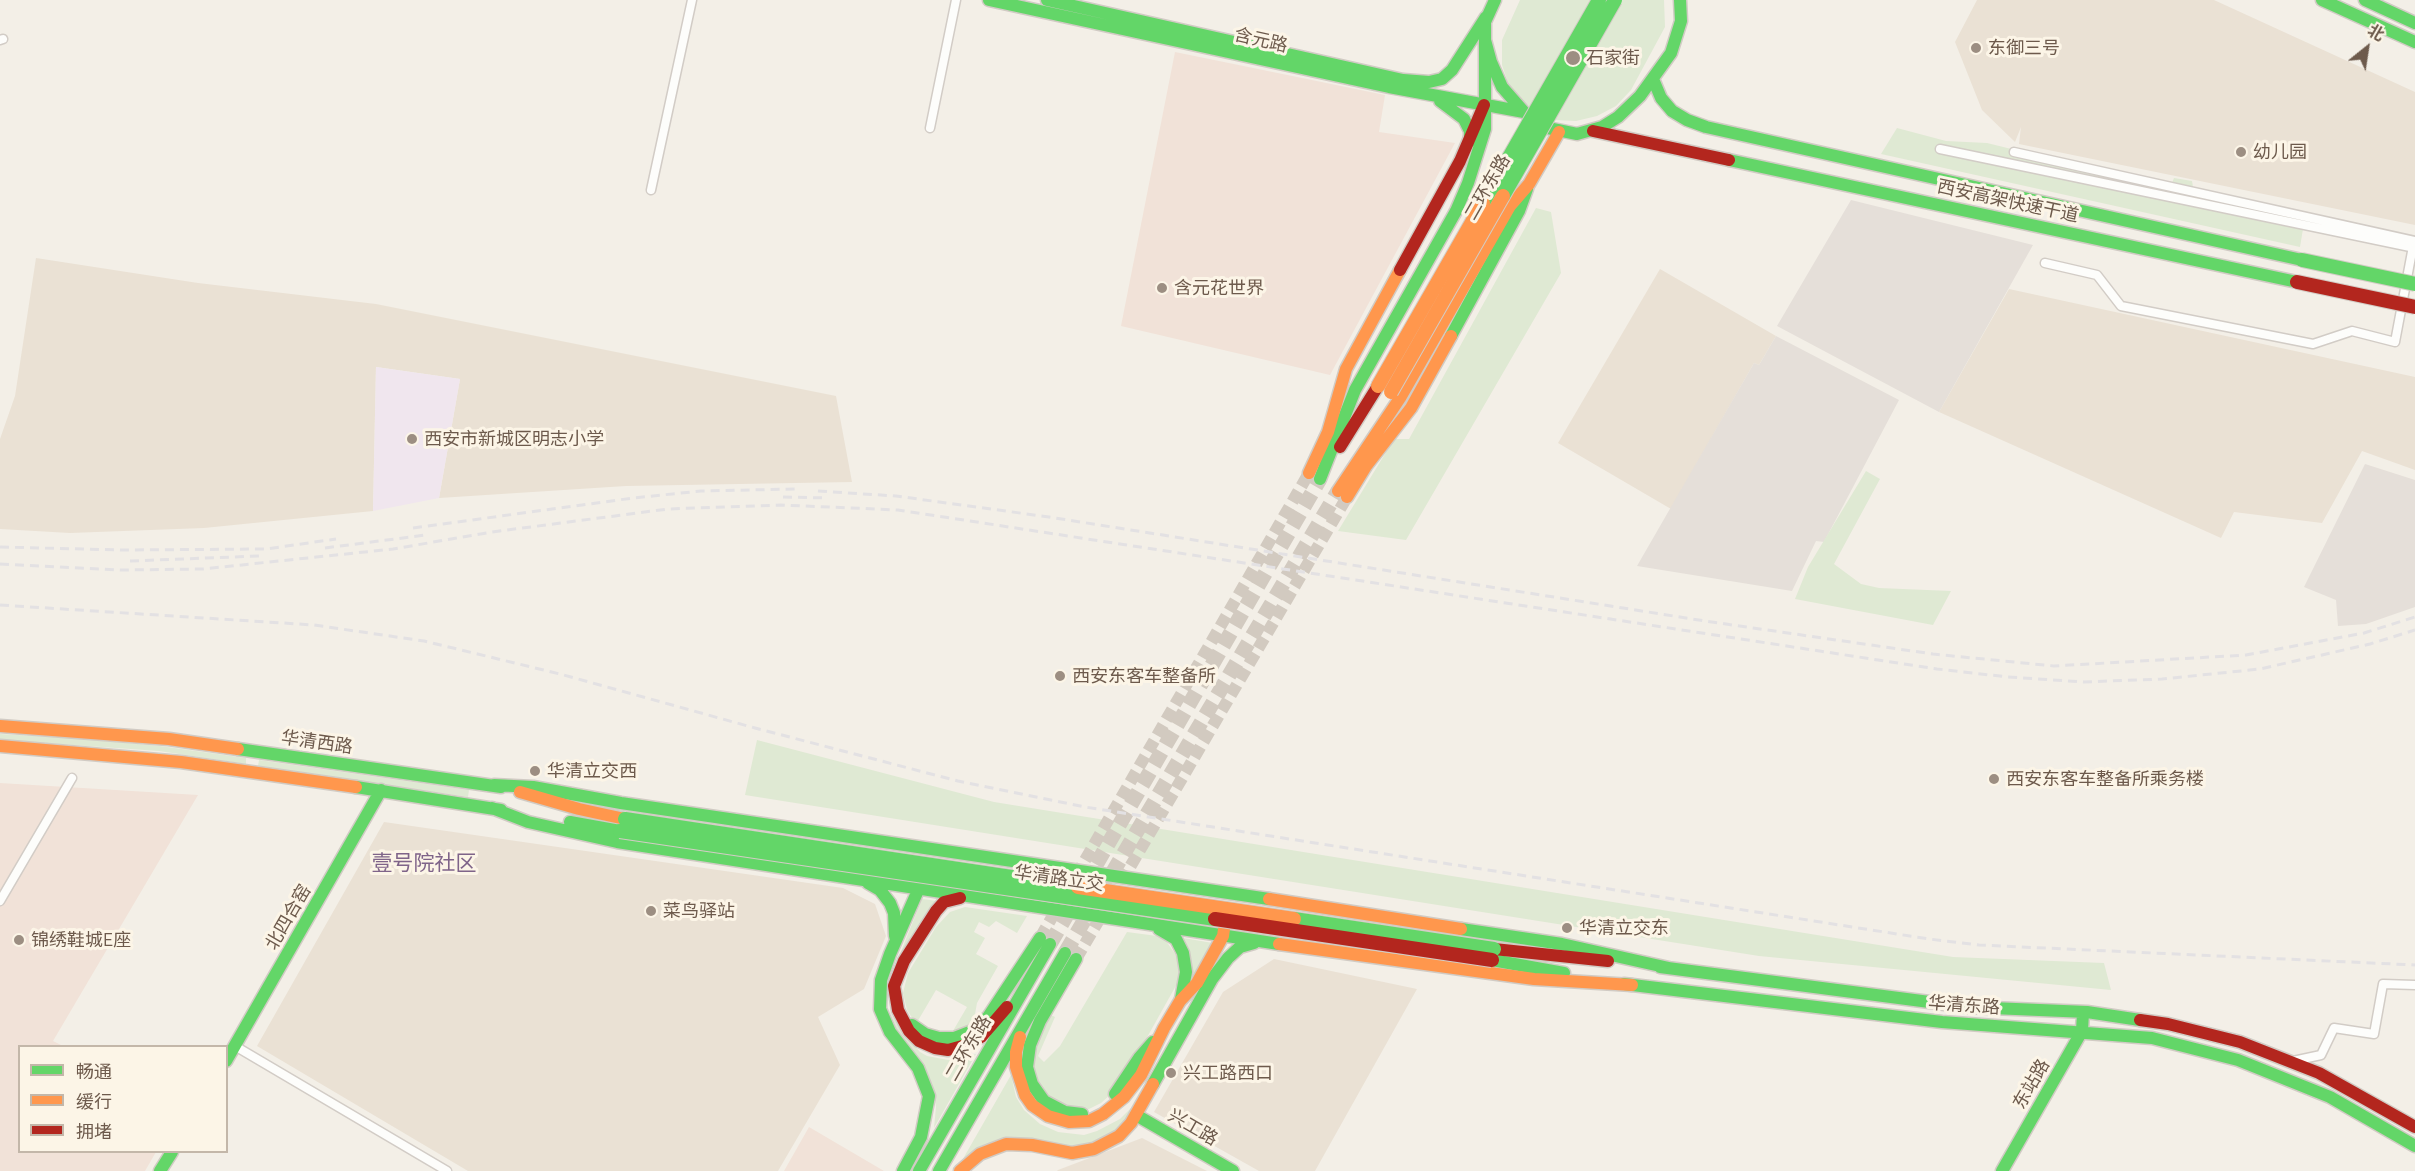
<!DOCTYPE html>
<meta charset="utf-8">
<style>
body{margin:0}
#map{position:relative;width:2415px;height:1171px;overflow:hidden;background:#f3efe7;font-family:Ubuntu,"Noto Sans SC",sans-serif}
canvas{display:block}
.legend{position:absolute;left:18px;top:1045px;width:210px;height:108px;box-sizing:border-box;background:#fcf5e7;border:2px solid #c3b7a9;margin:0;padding:8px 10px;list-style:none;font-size:18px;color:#6d5a4c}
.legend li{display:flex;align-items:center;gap:12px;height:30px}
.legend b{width:30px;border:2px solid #c3b7a9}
.north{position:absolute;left:2337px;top:18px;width:60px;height:60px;-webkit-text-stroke:4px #fcf5e7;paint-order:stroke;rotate:30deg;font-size:16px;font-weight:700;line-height:24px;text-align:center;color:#6d5a4c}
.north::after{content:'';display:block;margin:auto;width:21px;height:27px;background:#6d5a4c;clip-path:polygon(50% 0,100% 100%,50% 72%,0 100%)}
</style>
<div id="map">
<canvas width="2415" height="1171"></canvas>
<ul class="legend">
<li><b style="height:8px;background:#63d668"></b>畅通</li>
<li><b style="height:8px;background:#ff974d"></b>缓行</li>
<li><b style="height:8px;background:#b3261e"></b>拥堵</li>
</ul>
<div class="north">北</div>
</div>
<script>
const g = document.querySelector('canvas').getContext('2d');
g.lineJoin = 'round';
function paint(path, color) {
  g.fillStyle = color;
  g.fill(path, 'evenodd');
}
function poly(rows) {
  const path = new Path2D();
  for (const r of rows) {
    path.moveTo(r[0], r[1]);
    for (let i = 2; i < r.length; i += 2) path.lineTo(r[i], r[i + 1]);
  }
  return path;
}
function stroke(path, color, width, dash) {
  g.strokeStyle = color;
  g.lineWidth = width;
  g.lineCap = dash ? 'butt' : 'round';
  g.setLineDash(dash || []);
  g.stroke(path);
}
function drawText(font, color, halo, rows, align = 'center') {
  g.font = font + ' Ubuntu,"Noto Sans SC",sans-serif';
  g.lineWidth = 6;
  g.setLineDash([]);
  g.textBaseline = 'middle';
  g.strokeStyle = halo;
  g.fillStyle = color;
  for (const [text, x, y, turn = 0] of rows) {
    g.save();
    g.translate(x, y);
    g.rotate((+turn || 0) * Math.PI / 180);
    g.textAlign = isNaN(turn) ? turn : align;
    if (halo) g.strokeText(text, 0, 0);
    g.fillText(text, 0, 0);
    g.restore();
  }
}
paint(poly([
 [1977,0,2214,0,2415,92,2415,225,2019,144,2021,127,2015,142,1982,110,1955,42],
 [36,258,198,283,376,304,836,396,852,482,626,486,439,498,460,379,376,367,373,511,204,528,70,533,0,529,0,439,15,396],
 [1660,269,1776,336,1759,365,1754,363,1671,509,1558,443],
 [2009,289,2415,377,2415,470,2362,451,2322,523,2234,512,2221,538,1939,412],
 [384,822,843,888,875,904,886,936,864,989,818,1017,840,1065,778,1171,468,1171,257,1046],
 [1274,959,1417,989,1315,1171,1259,1171,1154,1112,1223,992],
 [1142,1138,1207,1171,1057,1171,1058,1170]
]), '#eae1d4');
paint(poly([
 [1175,52,1385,95,1379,132,1455,143,1330,375,1121,326],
 [0,783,198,795,53,1041,63,1046,20,1046,20,1152,156,1152,145,1171,0,1171],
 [809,1127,884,1171,784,1171]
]), '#f1e2d8');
paint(poly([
 [1851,200,2033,245,1939,412,1777,326],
 [1776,336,1899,400,1824,542,1816,541,1792,591,1637,566,1754,363,1759,365],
 [2365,464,2415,480,2415,607,2366,624,2338,626,2336,600,2304,587]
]), '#e5dfd9');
paint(poly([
 [376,367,460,379,439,498,373,511]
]), '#f0e6ee');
paint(poly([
 [1520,0,1664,0,1665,27,1631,90,1616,106,1597,116,1576,121,1555,120,1533,109,1520,99,1508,83,1502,65,1502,40],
 [1897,128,1946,141,1987,143,2170,188,2174,178,2192,181,2196,204,2304,223,2300,247,1881,154],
 [1536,208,1551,212,1561,273,1406,540,1338,531,1394,439,1409,439],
 [1866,471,1880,479,1834,564,1861,584,1879,588,1951,591,1933,625,1795,599,1808,567],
 [0,734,71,738,160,746,246,758,246,764,159,751,0,740],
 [757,740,994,802,1953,957,2104,963,2111,990,1759,956,745,795],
 [259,760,469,790,468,797,258,766],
 [922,899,937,901,922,920,896,964],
 [965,907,1027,916,1017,933,996,921,989,927,979,922,974,932,985,938,976,954,998,966,977,1003,975,1014,965,1032,950,1036,967,1007,936,990,916,1024,907,1010,903,993,908,973,936,927,950,912],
 [1127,932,1157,936,1166,941,1176,955,1180,967,1178,982,1126,1075,1111,1094,1101,1103,1089,1109,1078,1111,1067,1109,1038,1089,1033,1065,1038,1043,1051,1015,1055,1017,1038,1056,1044,1062,1060,1046],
 [1183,938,1213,943,1194,978,1190,956],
 [889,1010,901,1031,920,1052,927,1056,948,1060,976,1054,934,1128,936,1107,933,1087,918,1058,898,1033],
 [1011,1075,1016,1097,1024,1110,1040,1124,1058,1132,1084,1135,1097,1131,1120,1119,1138,1101,1119,1129,1101,1140,1089,1145,1064,1147,1017,1140,956,1171]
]), '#dfe9d3');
stroke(poly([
 [1040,938,1309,473],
 [1076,959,1347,497]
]), '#d2cac0', 12, [12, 6]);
stroke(poly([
 [1050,944,1320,479],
 [1065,953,1338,491]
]), '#d2cac0', 15, [15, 8]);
const street = poly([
 [0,40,3,39],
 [930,128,956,0],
 [1940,149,2415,248],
 [2014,152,2415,241],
 [651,190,692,0],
 [2045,263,2097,275,2121,306,2313,344,2352,331,2395,342,2414,241],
 [0,901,72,778],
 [235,1046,447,1171],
 [2293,1061,2321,1055,2334,1028,2374,1034,2383,984,2415,985]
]);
const fast = poly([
 [989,0,1389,87,1524,112],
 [1047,0,1403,80,1429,82,1442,79,1452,70,1486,17],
 [1495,0,1485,22,1485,40,1491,62,1502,87,1524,112,1548,128,1577,134,1602,127,1618,117,1640,96,1671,53,1681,21,1680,0],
 [2322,0,2415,42],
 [2365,0,2415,23],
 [1653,79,1661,98,1672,111,1687,120,1706,127,2302,260],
 [1440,101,1464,119,1470,131,1470,141],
 [1729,160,2297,282],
 [1451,336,1519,211,1527,189],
 [1320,479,1355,390,1456,211,1468,183,1485,129,1485,40],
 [238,749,501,787],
 [494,785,533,787,621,803,1269,899],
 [356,787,501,810],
 [492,808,528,822,617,842,1279,944],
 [570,822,620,831],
 [868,883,880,890,890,903,894,913,895,936],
 [1159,929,1176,939,1183,953,1186,972,1181,999],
 [1461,929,1562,944,1669,968],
 [890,954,881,980,880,1009,890,1032,918,1068,929,1096,921,1137,903,1171],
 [890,954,919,888,920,881],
 [1228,958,1240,947,1254,943],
 [1076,959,1040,1021,1030,1045,1027,1067,1032,1084,1044,1101,1065,1112,1082,1114],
 [1492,960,1564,973],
 [1660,967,1968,1007,2087,1012,2140,1020],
 [1624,984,1942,1022,2152,1038,2238,1060,2330,1097,2415,1146],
 [912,1025,925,1034,939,1038,954,1038,972,1031,988,1017,1040,938],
 [226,1061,381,790],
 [1153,1084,1212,979,1228,958],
 [1115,1094,1139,1058,1153,1042],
 [1136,1115,1233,1171],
 [160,1171,172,1152],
 [919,1171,1050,944],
 [939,1171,1065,953],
 [2002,1171,2082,1031,2083,1012]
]);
const slow = poly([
 [1309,473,1328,432,1346,369,1400,270],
 [1338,491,1400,398,1510,206,1529,184,1559,132],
 [1347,497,1366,466,1411,408,1451,336],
 [0,726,169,739,238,749],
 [0,746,181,762,356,787],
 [520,792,579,809,625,819],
 [1269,899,1461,929],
 [1279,944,1534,979,1632,985],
 [1020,1037,1016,1052,1016,1067,1025,1095,1032,1105,1048,1116,1069,1122,1089,1121,1103,1114,1124,1097,1141,1075,1164,1028,1180,1001,1197,983,1223,936,1224,929],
 [960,1171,980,1154,1006,1144,1032,1145,1072,1153,1094,1149,1119,1136,1131,1123,1153,1084]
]);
const jam = poly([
 [1593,131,1729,160],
 [1400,270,1460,161,1484,105],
 [1340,447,1378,386],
 [960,898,944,902,936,911,904,961,894,986,898,1010,909,1031,919,1041,935,1048,948,1050,966,1045,981,1037,1007,1007],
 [1494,949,1608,961],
 [2140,1020,2168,1024,2240,1042,2319,1073,2415,1127]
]);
stroke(street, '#d2ccc6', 11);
stroke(fast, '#d1cbc4', 15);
stroke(slow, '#d1cbc4', 15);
stroke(jam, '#d1cbc4', 15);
stroke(street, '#fdfdfb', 8);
stroke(fast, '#63d668', 12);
stroke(slow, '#ff974d', 12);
stroke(jam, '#b3261e', 12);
stroke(poly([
 [818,491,896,496,1049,517,1705,621,1933,654,2054,666,2246,655,2364,633,2415,617],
 [783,497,828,498],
 [413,528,633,498,701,491,795,489],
 [0,547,120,550,266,549,336,539],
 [325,548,426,535],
 [130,561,259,556],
 [0,564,121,570,203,569,393,549,492,532,668,509,781,505,898,510,1937,669,2008,677,2083,682,2162,679,2260,669,2370,644,2415,630],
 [0,605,314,625,424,641,560,674,755,728,958,781,1085,807,1929,939,1979,945,2415,965]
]), '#e3e1e3', 3, [9, 6]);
const fastBridge = poly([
 [1503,196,1615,0],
 [1483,203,1599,0],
 [2302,260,2415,284],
 [625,819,1078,887],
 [620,831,1215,919],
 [1294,919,1494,949]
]);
const slowBridge = poly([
 [1378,386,1483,203],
 [1391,392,1503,196],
 [1078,887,1294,919]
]);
const jamBridge = poly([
 [2297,282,2415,307],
 [1215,919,1492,960]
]);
stroke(fastBridge, '#d3ccc5', 16, []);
stroke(slowBridge, '#d3ccc5', 16, []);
stroke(jamBridge, '#d3ccc5', 16, []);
stroke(fastBridge, '#63d668', 14);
stroke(slowBridge, '#ff974d', 14);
stroke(jamBridge, '#b3261e', 14);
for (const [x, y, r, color] of [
 [1976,48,6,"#9c8e82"],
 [1573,58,8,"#9c8e82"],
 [2241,152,6,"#9c8e82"],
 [1162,288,6,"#9c8e82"],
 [412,439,6,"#9c8e82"],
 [1060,676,6,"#9c8e82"],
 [535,771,6,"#9c8e82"],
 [1994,779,6,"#9c8e82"],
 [651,911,6,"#9c8e82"],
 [1567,928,6,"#9c8e82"],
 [19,940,6,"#9c8e82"],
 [1171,1073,6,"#9c8e82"]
]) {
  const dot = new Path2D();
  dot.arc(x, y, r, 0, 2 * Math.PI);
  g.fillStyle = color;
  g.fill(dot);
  stroke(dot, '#fcf5e7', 2);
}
drawText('18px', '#6d5a4c', '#fcf5e7', [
 ["含元路",1261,40,13],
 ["二环东路",1487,187,-60],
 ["西安高架快速干道",2008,201,12],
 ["华清西路",317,742,8],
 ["华清路立交",1059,878,8],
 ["北四合窑",288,917,-60],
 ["华清东路",1964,1005,4],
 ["二环东路",968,1048,-60],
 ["东站路",2031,1084,-60],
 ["兴工路",1193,1127,30]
]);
drawText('18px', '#6d5a4c', '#fcf5e7', [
 ["东御三号",1988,48],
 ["石家街",1586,58],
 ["幼儿园",2253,152],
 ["含元花世界",1174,288],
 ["西安市新城区明志小学",424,439],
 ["西安东客车整备所",1072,676],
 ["华清立交西",547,771],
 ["西安东客车整备所乘务楼",2006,779],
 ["菜鸟驿站",663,911],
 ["华清立交东",1579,928],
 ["锦绣鞋城E座",31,940],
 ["兴工路西口",1183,1073]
], 'left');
drawText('21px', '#7f6489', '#fcf5e7', [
 ["壹号院社区",424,863]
]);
</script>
